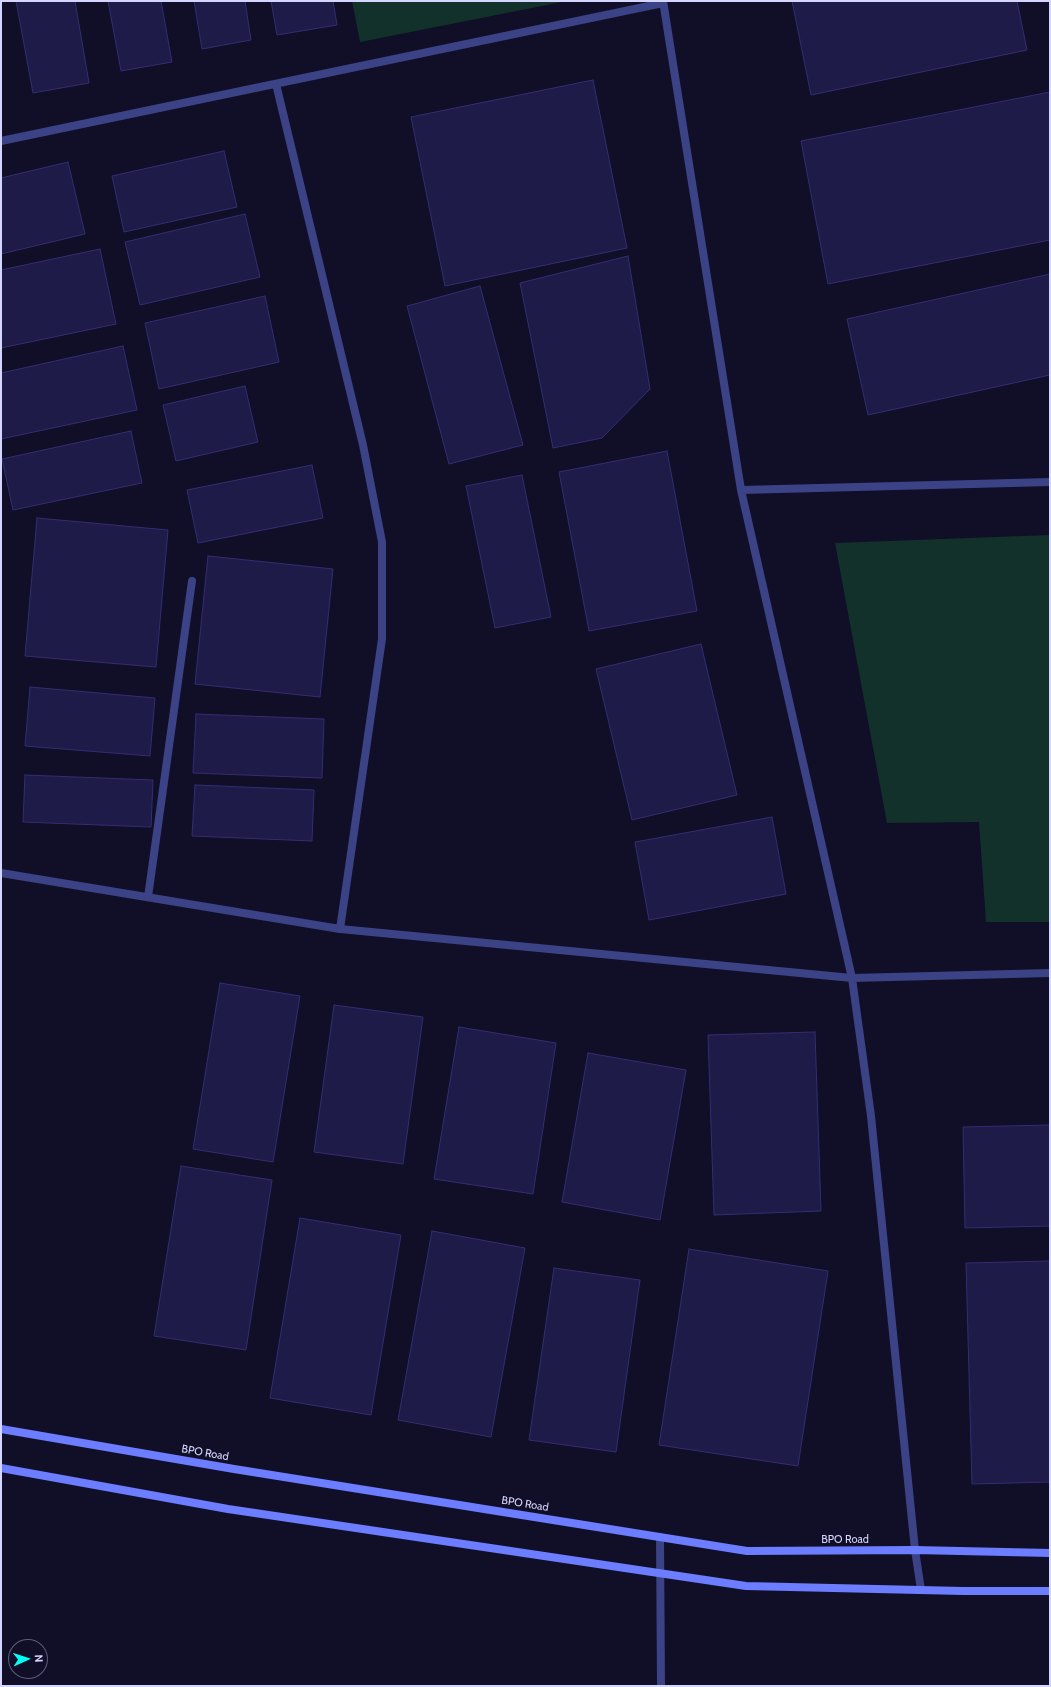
<!DOCTYPE html>
<style>
body{margin:0}
#map{position:relative;width:1051px;height:1687px;overflow:hidden;background:#100f27;font-family:Cabin,sans-serif}
canvas{display:block}
.frame{position:absolute;inset:0;border:2px solid #d5d6ff;pointer-events:none}
.north{position:absolute;left:8px;top:1639px;width:40px;height:40px;box-sizing:border-box;background:#100f27;border:1px solid #5f5f7d;border-radius:50%;rotate:87deg;font-size:11px;font-weight:700;line-height:16px;text-align:center;color:#d5d6ff}
.north::after{content:'';display:block;margin:auto;width:14px;height:18px;background:#02fef5;clip-path:polygon(50% 0,100% 100%,50% 72%,0 100%)}
</style>
<div id="map">
<canvas width="1051" height="1687"></canvas>
<div class="frame"></div>
<div class="north">N</div>
</div>
<script>
const g = document.querySelector('canvas').getContext('2d');
g.lineJoin = 'round';
function paint(path, color) {
  g.fillStyle = color;
  g.fill(path, 'evenodd');
}
function poly(rows) {
  const path = new Path2D();
  for (const r of rows) {
    path.moveTo(r[0], r[1]);
    for (let i = 2; i < r.length; i += 2) path.lineTo(r[i], r[i + 1]);
  }
  return path;
}
function stroke(path, color, width, dash) {
  g.strokeStyle = color;
  g.lineWidth = width;
  g.lineCap = dash ? 'butt' : 'round';
  g.setLineDash(dash || []);
  g.stroke(path);
}
function drawText(font, color, halo, rows, align = 'center') {
  g.font = font + ' Cabin,sans-serif';
  g.lineWidth = 3;
  g.setLineDash([]);
  g.textBaseline = 'middle';
  g.strokeStyle = halo;
  g.fillStyle = color;
  for (const [text, x, y, turn = 0] of rows) {
    g.save();
    g.translate(x, y);
    g.rotate((+turn || 0) * Math.PI / 180);
    g.textAlign = isNaN(turn) ? turn : align;
    if (halo) g.strokeText(text, 0, 0);
    g.fillText(text, 0, 0);
    g.restore();
  }
}
paint(poly([
 [352,1,567,1,360,42],
 [1050,535,1050,922,986,922,979,822,887,823,835,543]
]), '#12312b');
const building = poly([
 [16,1,75,1,89,83,33,93,16,1],
 [108,1,161,1,172,62,121,71,108,1],
 [194,1,245,1,251,40,202,49,194,1],
 [271,1,333,1,337,25,277,35,271,1],
 [792,1,1017,1,1027,50,811,95,792,1],
 [593,80,627,248,445,286,411,117,593,80],
 [1050,92,1050,240,828,284,801,141,1050,92],
 [224,151,237,207,124,232,112,176,224,151],
 [68,162,85,234,1,254,1,178,68,162],
 [245,214,260,277,140,305,125,242,245,214],
 [100,249,116,324,1,348,1,270,100,249],
 [628,256,650,389,602,438,553,448,520,283,628,256],
 [1050,274,1050,375,868,415,847,319,1050,274],
 [480,286,523,445,449,464,407,306,480,286],
 [265,296,279,362,159,389,145,323,265,296],
 [123,346,137,410,1,439,1,373,123,346],
 [245,386,258,442,176,461,163,405,245,386],
 [131,431,142,483,13,510,2,459,131,431],
 [667,451,697,611,589,631,559,472,667,451],
 [312,465,323,518,198,543,187,490,312,465],
 [522,475,551,617,495,628,466,486,522,475],
 [37,518,168,530,156,667,25,656,37,518],
 [208,556,333,569,320,697,195,684,208,556],
 [701,644,737,795,632,820,596,669,701,644],
 [30,687,155,698,150,756,25,746,30,687],
 [196,714,324,719,322,778,193,773,196,714],
 [25,775,153,780,151,827,23,822,25,775],
 [195,785,314,790,312,841,192,836,195,785],
 [772,817,786,894,649,920,635,842,772,817],
 [220,983,300,996,273,1162,193,1149,220,983],
 [334,1005,423,1017,403,1164,314,1152,334,1005],
 [459,1027,556,1043,533,1194,434,1179,459,1027],
 [815,1032,821,1211,714,1215,708,1035,815,1032],
 [588,1053,686,1070,660,1220,562,1202,588,1053],
 [1050,1125,1050,1226,965,1228,963,1127,1050,1125],
 [181,1166,272,1180,246,1350,154,1336,181,1166],
 [300,1218,401,1235,371,1415,270,1398,300,1218],
 [432,1231,525,1248,491,1437,398,1420,432,1231],
 [689,1249,828,1271,798,1466,659,1445,689,1249],
 [1050,1261,1050,1482,972,1484,966,1263,1050,1261],
 [554,1268,640,1280,616,1452,529,1440,554,1268]
]);
paint(building, '#1e1b48');
stroke(building, '#322e73', 1);
stroke(poly([
 [663,1,741,490,852,978,871,1116,915,1550,921,1590],
 [276,84,363,445,382,542,382,639,340,929],
 [1,141,663,3],
 [741,490,1050,482],
 [1,873,340,929,852,978,1050,973],
 [660,1537,661,1686]
]), '#3b4285', 8);
stroke(poly([
 [148,897,192,581]
]), '#3b4285', 8);
stroke(poly([
 [1,1429,234,1469,747,1551,915,1550,1050,1553],
 [1,1468,228,1509,746,1586,963,1591,1050,1591]
]), '#6c7dff', 8);
drawText('11px', '#d5d6ff', '#100f27', [
 ["BPO Road",205,1453,10],
 ["BPO Road",525,1504,9],
 ["BPO Road",845,1540]
]);
</script>
